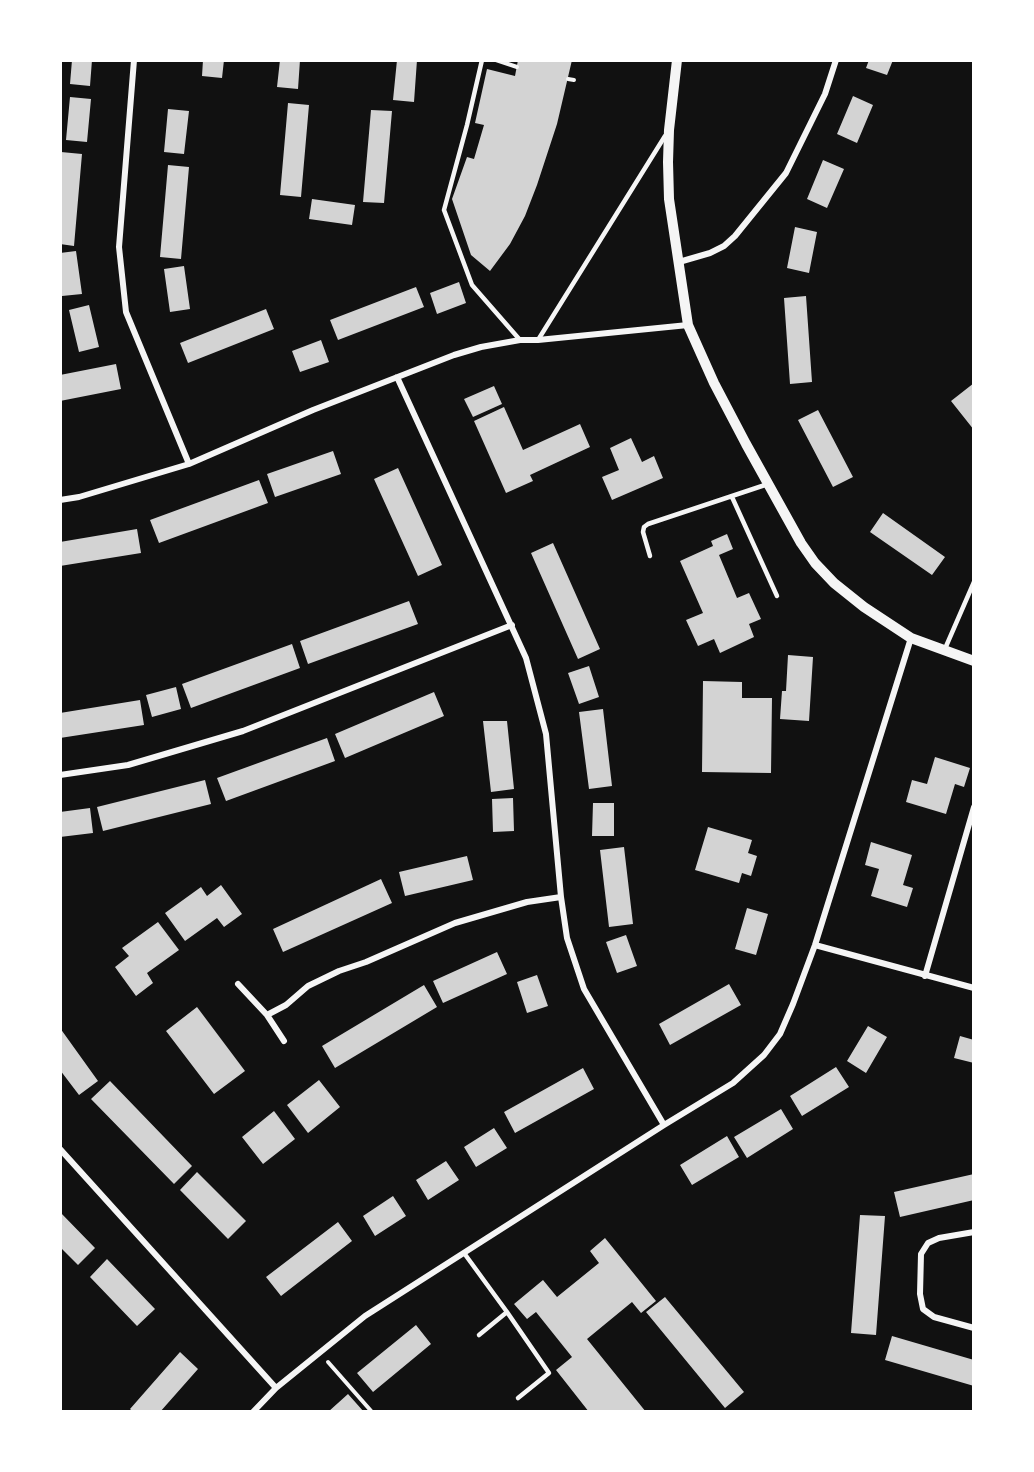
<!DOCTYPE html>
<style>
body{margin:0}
#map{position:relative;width:1034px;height:1472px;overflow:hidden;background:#111;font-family:"Fira Sans",sans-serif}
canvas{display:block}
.frame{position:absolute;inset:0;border:62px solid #fff;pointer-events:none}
</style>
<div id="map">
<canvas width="1034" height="1472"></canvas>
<div class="frame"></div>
</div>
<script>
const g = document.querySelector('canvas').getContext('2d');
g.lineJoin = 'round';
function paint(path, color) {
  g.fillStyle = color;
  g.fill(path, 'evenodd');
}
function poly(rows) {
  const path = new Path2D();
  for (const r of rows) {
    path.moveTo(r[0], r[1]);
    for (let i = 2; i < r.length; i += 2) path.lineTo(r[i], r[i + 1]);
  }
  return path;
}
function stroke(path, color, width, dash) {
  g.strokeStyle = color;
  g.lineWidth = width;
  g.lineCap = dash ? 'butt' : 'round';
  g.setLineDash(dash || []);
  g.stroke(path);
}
paint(poly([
 [72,60,92,60,90,86,70,84],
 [203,60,224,60,222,78,202,76],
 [280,60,300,60,298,89,277,87],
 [397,60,417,60,414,102,393,100],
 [518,60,572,60,557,124,537,185,525,216,510,244,490,271,471,255,452,199,467,157,474,159,484,125,475,123,487,69,515,76],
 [869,60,893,60,887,75,866,68],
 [853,96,873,105,857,143,837,134],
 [70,97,91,99,87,142,66,140],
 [288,103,309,105,301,197,280,195],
 [168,109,189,111,184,154,164,152],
 [371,110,392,111,384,203,363,202],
 [61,152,82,154,74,246,60,244],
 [823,160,844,169,827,208,807,199],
 [168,165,189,167,181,259,160,257],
 [312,199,355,205,352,225,309,219],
 [795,227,817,232,809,273,787,268],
 [76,251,82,294,62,296,60,285,60,253],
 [184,266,190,309,170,312,164,269],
 [459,282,466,303,437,314,430,293],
 [416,287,424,307,338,340,330,320],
 [806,296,812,382,790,384,784,298],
 [89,305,99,347,79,352,69,310],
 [266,309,274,329,188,363,180,343],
 [321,340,329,362,300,372,292,351],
 [116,364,121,389,60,401,60,375],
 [974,383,974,404,973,405,974,407,974,430,951,401],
 [494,386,502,404,473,417,464,399],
 [504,407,523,450,580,424,590,447,530,475,533,481,506,493,474,421],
 [818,410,853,477,833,487,798,420],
 [631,438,642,462,654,456,663,478,612,500,602,477,619,470,610,448],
 [333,451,341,474,275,497,267,474],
 [398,468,442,565,418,576,374,479],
 [259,480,268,503,159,543,150,520],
 [883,513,945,557,932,575,870,532],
 [137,529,141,553,60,566,60,542],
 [727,534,733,549,719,555,737,598,749,593,761,619,749,624,754,637,720,653,714,639,698,646,686,620,703,613,680,561,713,546,711,541],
 [553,543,600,649,578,659,531,553],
 [409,601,418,624,308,664,300,641],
 [292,644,300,668,191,708,182,684],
 [788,655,813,657,809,721,780,719,782,691,786,691],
 [589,666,599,697,579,704,568,673],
 [703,681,742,682,742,698,772,698,771,773,702,772],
 [176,687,181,709,152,717,146,695],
 [434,692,444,716,345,758,335,734],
 [140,700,144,725,60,738,60,713],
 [603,709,612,786,589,789,579,712],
 [483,721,507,721,514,789,491,792],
 [327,738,335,761,226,801,217,778],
 [935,757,970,768,964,787,955,784,946,814,906,802,912,780,927,784],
 [205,780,211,804,103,831,97,807],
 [513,798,514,831,493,832,492,799],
 [593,803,614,803,614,836,592,836],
 [90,808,93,833,60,837,60,812],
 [708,827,752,840,748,853,757,856,751,876,742,873,739,883,695,870],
 [871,842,912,855,903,885,913,888,907,907,871,896,879,869,865,865],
 [624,847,633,924,609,927,600,850],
 [467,856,473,880,405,896,399,872],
 [381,879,392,903,283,952,273,929],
 [221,885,242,914,224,927,217,918,185,941,165,913,201,887,207,896],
 [747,908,768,914,756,955,735,949],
 [158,922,179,950,147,973,153,983,136,996,115,967,129,956,122,948],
 [626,935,637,966,617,973,606,942],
 [497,952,507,974,443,1003,433,981],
 [537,975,548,1006,527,1013,517,982],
 [729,984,741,1005,670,1045,659,1024],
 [424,985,437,1007,335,1068,322,1046],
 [197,1007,245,1071,214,1094,166,1031],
 [868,1026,887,1037,866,1073,847,1061],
 [60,1028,98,1081,79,1095,60,1070],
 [960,1036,974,1040,974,1063,954,1058],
 [836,1067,849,1087,802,1116,790,1096],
 [583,1068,594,1089,515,1133,504,1112],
 [319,1080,340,1107,308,1133,287,1105],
 [110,1081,192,1166,174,1184,91,1099],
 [781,1109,793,1129,747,1158,734,1137],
 [274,1111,295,1139,263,1164,242,1137],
 [494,1128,507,1148,476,1167,464,1147],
 [727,1136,739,1157,692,1185,680,1165],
 [446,1161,459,1180,428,1200,416,1180],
 [197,1172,246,1221,228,1239,180,1190],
 [974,1174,974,1200,900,1217,894,1192],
 [393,1196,406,1216,375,1236,363,1216],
 [60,1212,95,1248,78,1265,60,1247],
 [860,1215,885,1216,876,1335,851,1333],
 [338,1222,352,1241,281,1296,266,1277],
 [605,1238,656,1301,641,1313,632,1302,587,1339,646,1412,589,1412,556,1370,572,1357,536,1312,527,1319,514,1304,543,1280,557,1297,599,1263,590,1251],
 [107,1259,155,1309,137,1326,90,1277],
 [665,1297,744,1392,725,1408,646,1312],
 [416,1325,431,1344,373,1392,357,1373],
 [892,1336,974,1360,974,1386,885,1360],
 [180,1352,198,1369,160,1412,133,1412,130,1409],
 [348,1394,364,1412,328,1412]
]), '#d3d3d3');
stroke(poly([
 [496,60,517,67],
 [568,79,574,80],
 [328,1362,372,1412]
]), '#f5f5f5', 4);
stroke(poly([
 [482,60,467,125,444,210,472,285,520,340],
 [538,340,665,136],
 [732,497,777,596],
 [650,556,643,532,644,527,648,524,768,484],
 [944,651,974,582],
 [464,1253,507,1312,549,1373,518,1398],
 [479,1335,507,1312]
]), '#f5f5f5', 4.5);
stroke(poly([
 [134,60,119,247,126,312,189,464],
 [679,262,710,253,724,246,735,236,786,173,825,94,836,60],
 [397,377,526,658,546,734,561,897,567,938,584,989,664,1125],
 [60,500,79,497,189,464,313,410,454,355,481,347,520,340,538,340,688,325],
 [60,775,128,765,243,731,512,625],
 [815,945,974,988],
 [925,976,974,807],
 [238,984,267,1015,284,1041],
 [267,1015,286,1005,308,986,339,971,366,962,455,923,527,902,561,897],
 [60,1149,276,1388],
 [974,1232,939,1238,928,1243,921,1254,920,1294,923,1309,934,1317,974,1328],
 [253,1412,276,1388,365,1316,664,1125,733,1083,764,1055,780,1034,793,1004,815,945,911,638]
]), '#f5f5f5', 6);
stroke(poly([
 [677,60,669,130,668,162,669,199,688,325,714,383,746,444,801,543,815,563,834,583,864,607,911,638,974,661]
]), '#f5f5f5', 10);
</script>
